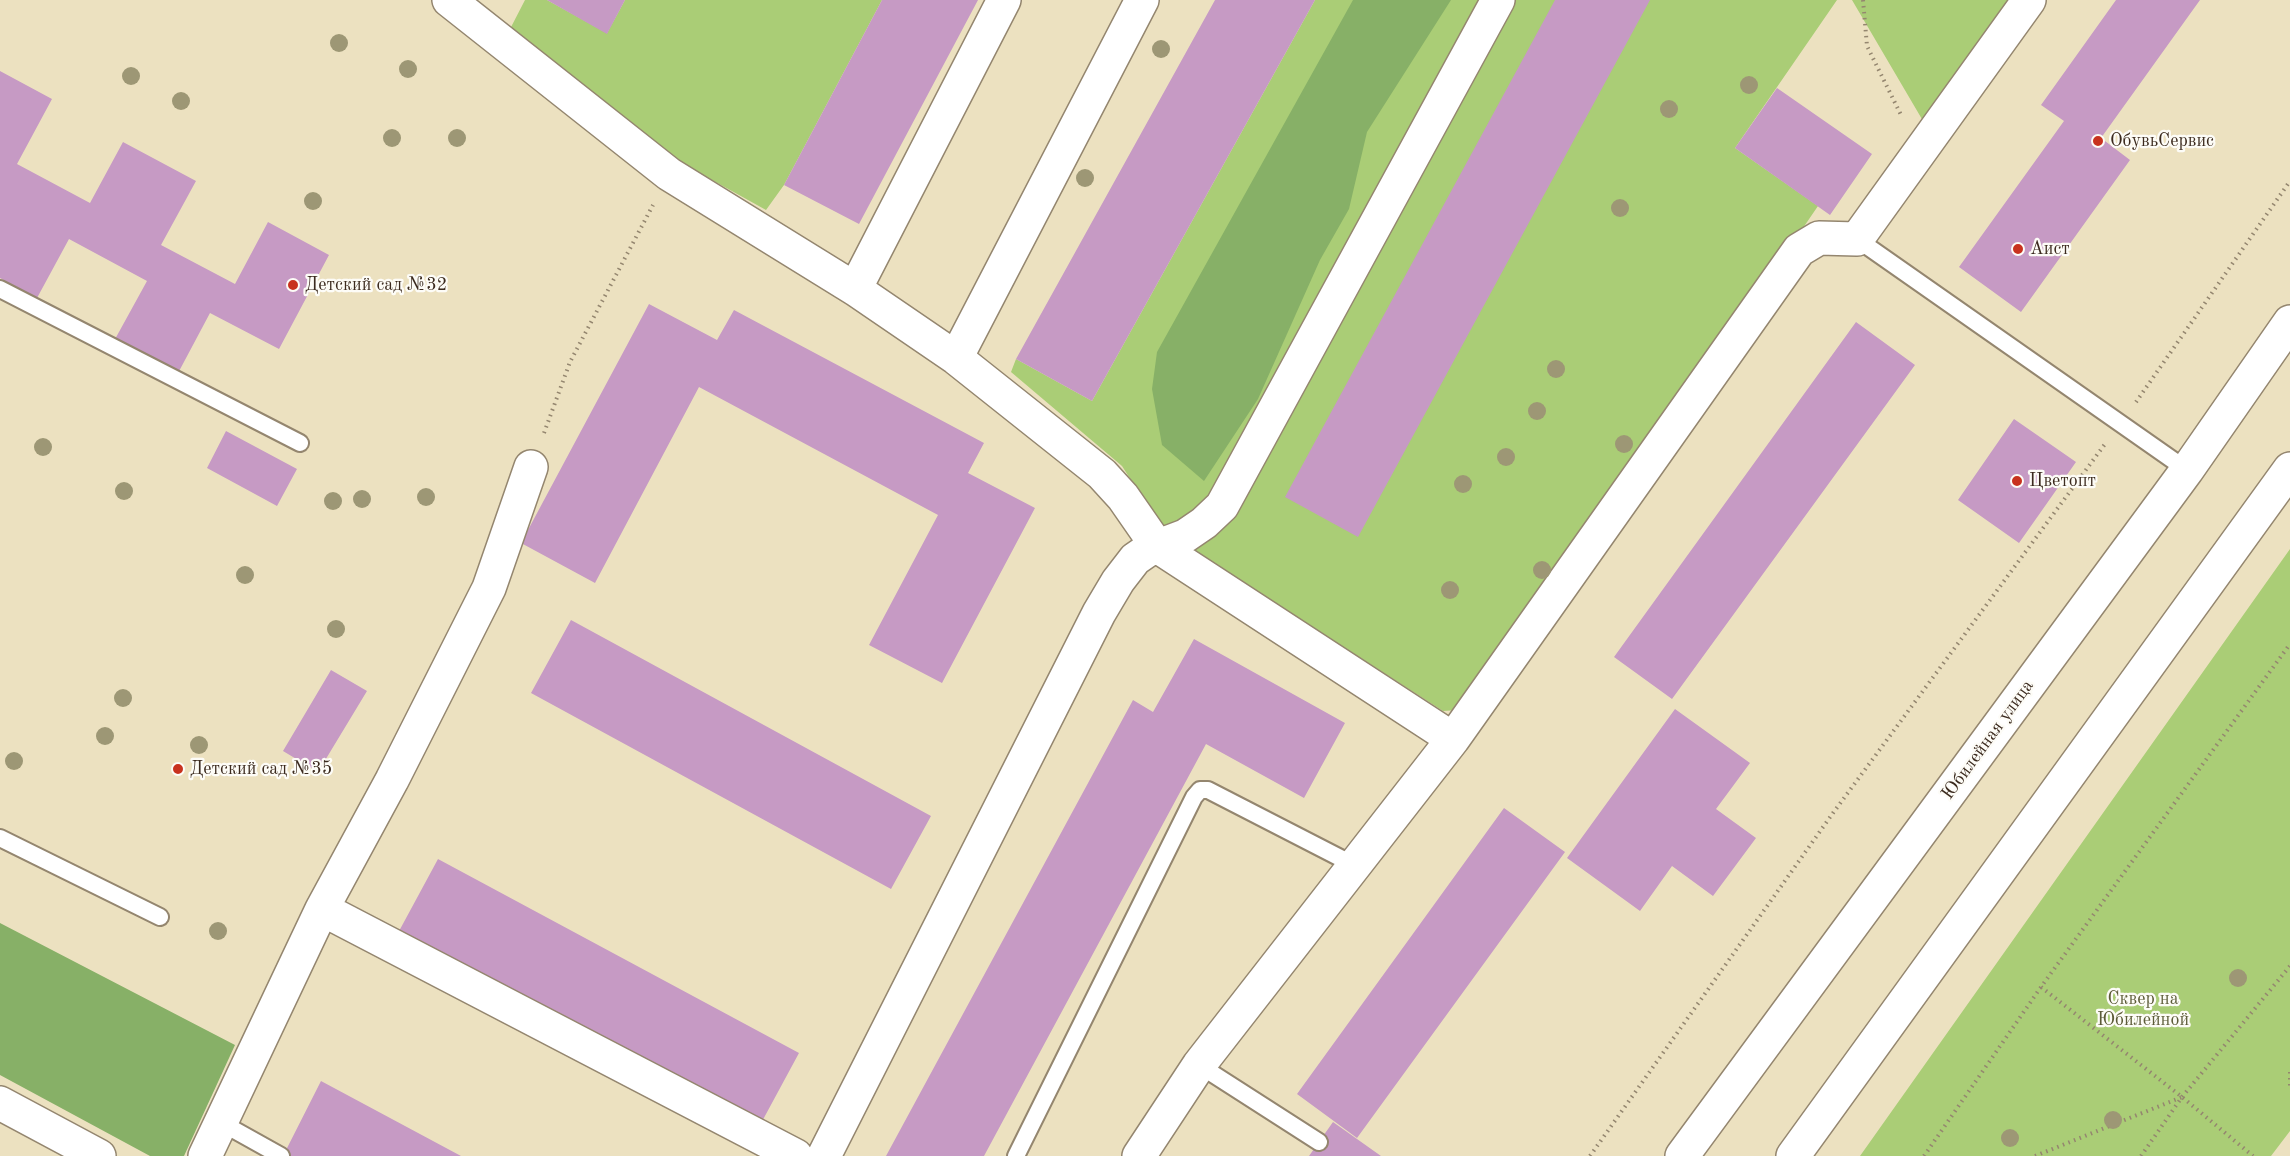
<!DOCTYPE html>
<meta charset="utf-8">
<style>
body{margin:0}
canvas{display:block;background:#ece1c0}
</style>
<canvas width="2290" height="1156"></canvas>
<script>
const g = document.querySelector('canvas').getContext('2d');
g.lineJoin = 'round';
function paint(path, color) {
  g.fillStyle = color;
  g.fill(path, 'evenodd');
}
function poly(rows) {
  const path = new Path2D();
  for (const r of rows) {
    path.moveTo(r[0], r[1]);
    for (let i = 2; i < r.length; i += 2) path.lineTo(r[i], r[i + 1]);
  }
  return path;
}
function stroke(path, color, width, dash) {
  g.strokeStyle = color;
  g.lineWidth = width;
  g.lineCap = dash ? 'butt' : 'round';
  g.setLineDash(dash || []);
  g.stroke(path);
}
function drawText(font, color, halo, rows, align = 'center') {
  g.font = font + ' "Old Standard TT",serif';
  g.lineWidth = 4.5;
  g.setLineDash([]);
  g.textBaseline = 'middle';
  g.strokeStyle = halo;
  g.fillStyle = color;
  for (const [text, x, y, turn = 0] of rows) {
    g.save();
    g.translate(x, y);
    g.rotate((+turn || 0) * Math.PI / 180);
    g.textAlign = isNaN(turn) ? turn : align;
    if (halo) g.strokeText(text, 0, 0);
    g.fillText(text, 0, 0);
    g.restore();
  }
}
paint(poly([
 [525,0,547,0,607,33,625,0,882,0,784,185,766,210,676,160,509,31],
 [1315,0,1837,0,1735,148,1818,206,1474,709,1443,711,1236,578,1161,527,1122,466,1011,372,1016,359,1092,401],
 [1852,0,2014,0,1926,126],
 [2290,549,2290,1131,2271,1156,1860,1156]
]), '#aacd76');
paint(poly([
 [1353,0,1451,0,1367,132,1349,209,1320,260,1258,399,1204,481,1162,445,1152,389,1157,352],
 [0,923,235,1045,184,1156,150,1156,0,1075]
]), '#87b067');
paint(poly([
 [547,0,625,0,607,34],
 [882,0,978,0,859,224,784,185],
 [1215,0,1315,0,1092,401,1016,359],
 [1555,0,1650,0,1358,537,1285,497],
 [2116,0,2200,0,2101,138,2130,160,2021,312,1959,267,2064,121,2041,105],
 [0,71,52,99,17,164,90,203,123,142,196,181,161,245,235,284,268,222,329,255,279,349,210,313,177,375,114,341,147,281,69,239,37,298,0,278],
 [1777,88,1872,154,1830,215,1735,148],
 [649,304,717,340,734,310,984,443,968,473,1035,508,942,683,869,645,938,515,699,387,595,583,521,543],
 [1856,322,1915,365,1672,699,1614,657],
 [2014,419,2076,462,2019,543,1958,500],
 [226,431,297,469,277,506,207,468],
 [571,620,931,816,891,889,531,693],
 [1194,639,1345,723,1304,798,1206,744,984,1156,886,1156,1133,700,1153,712],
 [331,670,367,691,318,772,283,751],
 [1675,709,1750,763,1716,809,1756,838,1713,896,1672,866,1640,911,1567,858],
 [1504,808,1565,852,1357,1138,1297,1094],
 [438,859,799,1053,759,1127,398,933],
 [321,1081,461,1156,283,1156],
 [1333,1122,1381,1156,1309,1156]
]), '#c69ac4');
const lane = poly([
 [1857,239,2187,470],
 [0,289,300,443],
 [0,838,160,917],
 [1199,1065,1319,1142],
 [220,1122,281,1156],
 [1016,1156,1194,797,1200,790,1208,790,1354,865]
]);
const street = poly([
 [449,0,669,174,855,289,956,358,1102,474,1123,497,1157,546,1453,739],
 [855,289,1004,0],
 [956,358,1142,0],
 [322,909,796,1156],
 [0,1103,99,1156],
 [205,1156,322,909,392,780,489,588,531,467],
 [824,1156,1099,613,1118,581,1135,559,1148,550,1185,536,1204,523,1222,506,1498,0],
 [1139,1156,1199,1065,1453,739,1799,250,1819,238,1857,239,2029,0]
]);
const highway = poly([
 [1682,1156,2187,470,2290,322],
 [1793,1156,2290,469]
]);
stroke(lane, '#94866f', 20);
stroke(street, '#94866f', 36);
stroke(highway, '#94866f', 36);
stroke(poly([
 [1863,0,1867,46,1902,117],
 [2136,402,2290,181],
 [544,433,570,362,653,205],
 [2041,987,2182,1097,2253,1156],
 [2290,1072,2290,1086],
 [1590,1156,1833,813,2105,444],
 [1924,1156,2041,987,2290,644],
 [2035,1156,2182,1097],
 [2141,1156,2182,1097,2290,966]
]), '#94866f', 4, [1.5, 4.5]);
stroke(lane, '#fff', 16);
stroke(street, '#fff', 33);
stroke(highway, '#fff', 33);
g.fillStyle = '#9d9775';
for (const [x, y] of [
 [339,43],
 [1161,49],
 [408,69],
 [131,76],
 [1749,85],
 [181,101],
 [1669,109],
 [392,138],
 [457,138],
 [1085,178],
 [313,201],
 [1620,208],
 [1556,369],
 [1537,411],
 [1624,444],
 [43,447],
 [1506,457],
 [1463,484],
 [124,491],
 [426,497],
 [362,499],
 [333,501],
 [1542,570],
 [245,575],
 [1450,590],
 [336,629],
 [123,698],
 [105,736],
 [199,745],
 [14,761],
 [218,931],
 [2238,978],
 [2113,1120],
 [2010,1138]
]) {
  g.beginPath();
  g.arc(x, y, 9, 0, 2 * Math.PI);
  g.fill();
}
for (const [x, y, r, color] of [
 [2098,141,6,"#c8321e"],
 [2018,249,6,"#c8321e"],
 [293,285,6,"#c8321e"],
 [2017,481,6,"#c8321e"],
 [178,769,6,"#c8321e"]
]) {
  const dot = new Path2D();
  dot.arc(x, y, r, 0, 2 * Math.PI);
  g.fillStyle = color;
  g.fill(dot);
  stroke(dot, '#fdfcf7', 2);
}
drawText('18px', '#3b2a1e', '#fdfcf7', [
 ["ОбувьСервис",2110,141],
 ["Аист",2030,249],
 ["Детский сад №32",305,285],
 ["Цветопт",2029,481],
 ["Детский сад №35",190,769]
], 'left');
drawText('18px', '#3b2a1e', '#fdfcf7', [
 ["Юбилейная улица",1988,740,-54]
]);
drawText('18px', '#5c5b38', '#fdfcf7', [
 ["Сквер на",2143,999],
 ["Юбилейной",2143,1020]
]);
</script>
